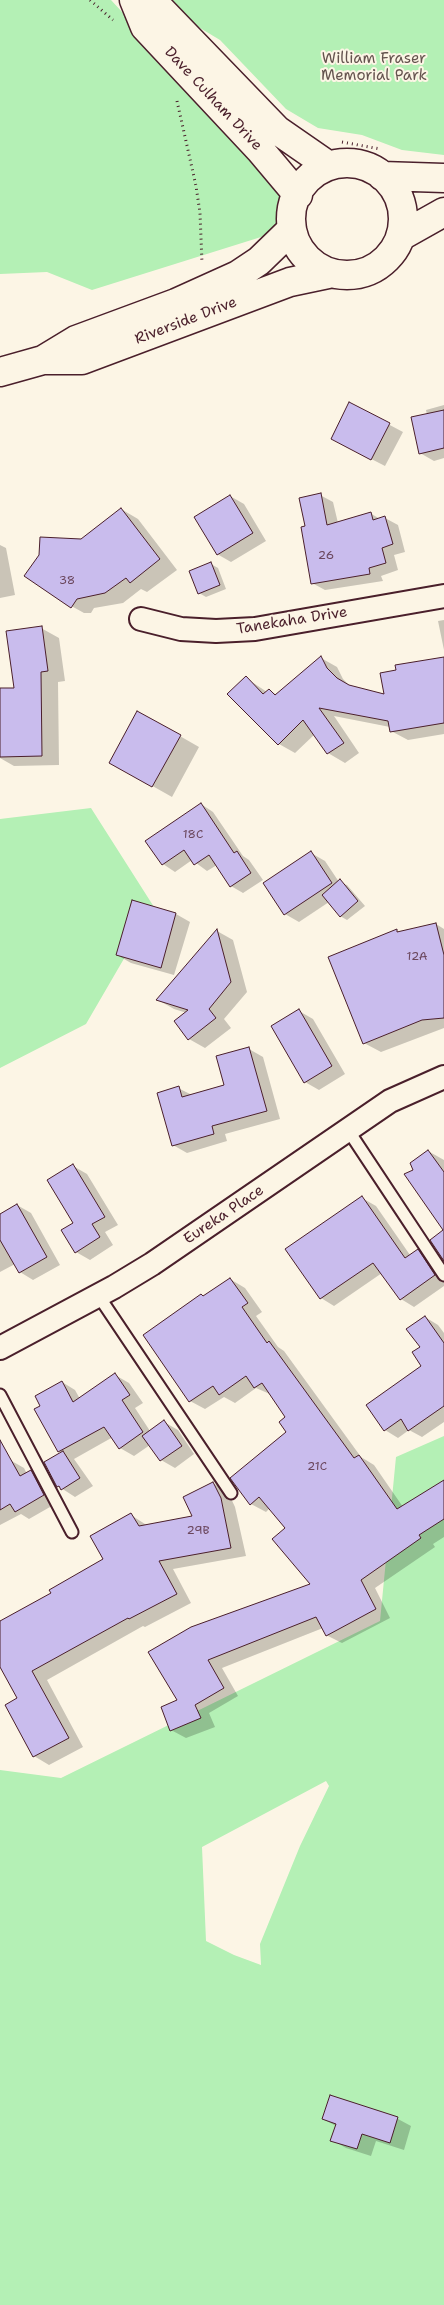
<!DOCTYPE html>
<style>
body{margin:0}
canvas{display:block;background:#fcf5e5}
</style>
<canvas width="444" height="2305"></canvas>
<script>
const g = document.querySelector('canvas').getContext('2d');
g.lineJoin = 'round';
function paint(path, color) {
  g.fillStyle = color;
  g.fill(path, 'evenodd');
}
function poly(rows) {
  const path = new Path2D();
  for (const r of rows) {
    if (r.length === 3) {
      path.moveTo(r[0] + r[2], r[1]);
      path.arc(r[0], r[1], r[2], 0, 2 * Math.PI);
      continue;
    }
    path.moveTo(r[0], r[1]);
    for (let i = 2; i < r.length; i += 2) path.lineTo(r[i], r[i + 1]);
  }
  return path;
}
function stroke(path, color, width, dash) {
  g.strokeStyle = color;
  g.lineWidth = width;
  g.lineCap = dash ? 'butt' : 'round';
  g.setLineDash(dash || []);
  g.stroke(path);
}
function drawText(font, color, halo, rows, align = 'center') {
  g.font = font + ' "Shantell Sans",sans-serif';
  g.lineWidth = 4;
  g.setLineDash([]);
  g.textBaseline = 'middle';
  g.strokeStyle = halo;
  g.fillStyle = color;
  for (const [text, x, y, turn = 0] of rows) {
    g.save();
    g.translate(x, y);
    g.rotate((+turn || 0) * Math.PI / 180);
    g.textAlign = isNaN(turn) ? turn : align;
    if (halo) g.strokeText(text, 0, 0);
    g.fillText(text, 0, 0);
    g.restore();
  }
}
paint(poly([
 [0,0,111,0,258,159,282,192,284,202,277,232,92,290,47,272,0,274],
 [163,0,444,0,444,155,402,150,362,135,318,128,286,109,220,40,180,16],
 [91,808,154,907,86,1024,0,1068,0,819],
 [444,1436,444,2305,0,2305,0,1770,61,1778,380,1621,396,1457],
 [326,1781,329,1786,300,1846,260,1944,261,1965,234,1955,206,1941,202,1847]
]), '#b4f0b5');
paint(poly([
 [350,404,403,432,385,466,346,446],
 [444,405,444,458,434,461,420,453,427,415,426,410],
 [320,495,333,502,338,523,370,513,380,519,385,518,398,525,405,552,394,555,398,570,381,576,383,581,325,590,312,583,306,527],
 [230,496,244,504,266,541,231,562,217,554],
 [121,509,138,519,177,570,147,592,141,589,123,603,94,608,91,613,84,613,66,603],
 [0,545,6,548,15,595,0,598],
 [211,564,218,568,226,589,206,597,199,593],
 [444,620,444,650,438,621],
 [41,628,59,638,65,681,58,682,59,765,14,766,0,758,0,690,16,689],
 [321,658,337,667,343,679,351,687,385,696,444,658,444,734,408,740,391,731,390,727,334,716,359,753,345,763,328,753,315,734,295,753,279,744,246,678,267,692,269,690,277,695],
 [138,712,199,747,172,797,110,762],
 [201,804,213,812,243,856,249,860,263,880,243,893,231,886,217,865,207,871,192,860,175,872,163,864],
 [311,853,325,861,339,882,347,885,365,906,347,920,340,916,329,902,299,922,285,914,265,884],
 [132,901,176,914,190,922,174,975,131,963,117,955],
 [436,924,444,929,444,1028,381,1052,364,1043,396,931,400,933],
 [217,931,233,940,247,992,224,1019,231,1028,205,1048,189,1039,187,1013,174,1009,158,1000],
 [299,1011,313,1019,345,1074,319,1090,305,1082],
 [249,1049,263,1057,280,1119,225,1134,227,1141,187,1153,173,1145,178,1088,192,1095,226,1086],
 [428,1151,444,1160,444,1229,415,1170],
 [73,1166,87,1174,118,1225,105,1232,113,1245,90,1260,76,1252],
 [362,1198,376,1206,410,1255,418,1250,431,1258,444,1277,444,1286,414,1307,401,1299,382,1273,334,1306,321,1298],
 [17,1205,31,1213,60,1265,33,1280,20,1272,15,1264,0,1272,0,1215],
 [230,1279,245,1288,262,1312,256,1316,278,1347,284,1351,361,1457,374,1465,403,1507,444,1482,444,1537,433,1544,435,1547,375,1588,390,1618,342,1643,326,1635,323,1628,222,1668,238,1696,209,1713,215,1727,186,1738,171,1730,178,1701,150,1653,312,1585,286,1528,270,1508,266,1512,251,1504,287,1432,287,1418,272,1395,256,1388,235,1403,224,1397,205,1409,190,1401,204,1297],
 [425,1317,438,1325,444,1333,444,1422,422,1437,409,1430,398,1438,385,1430,423,1366,421,1347],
 [115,1375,129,1383,143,1403,135,1408,150,1431,164,1422,178,1430,194,1454,175,1468,161,1460,150,1445,134,1456,120,1448,113,1437,74,1459,93,1486,75,1497,58,1486,62,1453,59,1451,42,1406,62,1382,75,1390,80,1399],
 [10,1460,24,1468,27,1474,31,1471,45,1479,57,1503,29,1519,21,1514,0,1525,0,1466],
 [213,1483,228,1492,235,1507,246,1556,173,1569,191,1603,145,1627,143,1626,47,1680,83,1747,49,1765,34,1756,19,1699,0,1664,0,1623,53,1594,105,1560,131,1515,148,1526,194,1517],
 [331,2096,398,2119,411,2126,404,2150,376,2141,371,2156,346,2148,332,2140,336,2126,323,2119]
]), '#0003');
const building = poly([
 [349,402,390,423,371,460,331,439,349,402],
 [444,410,444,448,419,454,411,417,444,410],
 [321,493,327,525,371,512,373,520,385,516,393,544,382,548,386,563,369,568,370,574,311,584,301,527,305,526,299,498,321,493],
 [230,495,253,533,217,555,194,517,230,495],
 [121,508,160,559,130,583,126,578,105,593,77,599,71,608,24,576,39,555,40,537,81,539,121,508],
 [211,562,220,585,198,594,189,571,211,562],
 [42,626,48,671,41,672,42,756,0,757,0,688,14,688,6,631,42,626],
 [321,656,327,668,337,678,349,685,384,694,380,673,396,670,395,665,444,657,444,723,390,732,388,721,319,708,344,743,327,754,303,720,278,745,227,694,246,676,263,694,269,689,275,695,321,656],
 [137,711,181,735,152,787,109,763,137,711],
 [201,803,234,853,237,851,251,873,230,887,209,855,194,865,184,850,162,865,145,841,201,803],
 [311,851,332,883,284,915,263,883,311,851],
 [340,879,358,901,340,917,322,895,340,879],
 [132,900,176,913,161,968,116,955,132,900],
 [436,923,444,955,444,1018,422,1020,363,1044,328,957,397,929,397,932,436,923],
 [217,929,231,982,209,1009,216,1018,188,1040,174,1021,188,1010,156,1000,217,929],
 [299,1009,332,1066,304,1083,271,1026,299,1009],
 [249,1047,267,1111,212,1126,214,1134,172,1146,157,1093,179,1086,182,1097,224,1085,216,1056,249,1047],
 [428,1150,444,1172,444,1261,430,1240,443,1230,404,1174,413,1170,410,1163,428,1150],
 [73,1164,105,1217,92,1224,100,1237,75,1253,61,1230,73,1223,47,1180,73,1164],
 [362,1196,405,1258,418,1249,435,1275,400,1300,373,1263,320,1299,285,1249,362,1196],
 [17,1204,47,1257,19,1273,0,1240,0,1214,17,1204],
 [230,1278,248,1303,242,1307,267,1343,269,1341,354,1458,359,1455,397,1509,444,1480,444,1519,419,1535,421,1538,361,1580,376,1609,326,1636,316,1617,208,1660,224,1688,195,1705,201,1718,170,1731,161,1707,177,1700,148,1652,191,1627,310,1584,272,1539,285,1528,259,1497,250,1505,230,1478,286,1432,279,1422,285,1417,262,1383,254,1388,246,1376,219,1395,213,1386,189,1402,143,1335,201,1294,203,1296,230,1278],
 [425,1316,444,1343,444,1406,408,1431,401,1419,384,1431,366,1405,421,1366,412,1352,420,1347,406,1329,425,1316],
 [115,1373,130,1395,122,1400,143,1432,119,1449,104,1427,58,1452,34,1409,40,1406,35,1396,62,1381,73,1402,115,1373],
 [164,1420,182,1446,160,1461,142,1436,164,1420],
 [0,1440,20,1476,31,1470,44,1495,15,1512,10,1504,0,1510,0,1440],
 [63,1451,80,1478,61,1490,59,1486,57,1487,44,1462,63,1451],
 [213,1482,221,1498,231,1548,159,1561,177,1594,129,1619,128,1618,32,1671,69,1738,33,1757,5,1705,17,1698,0,1667,0,1621,51,1593,49,1590,103,1559,90,1536,131,1513,139,1526,192,1516,183,1497,213,1482],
 [330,2095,398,2117,390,2143,362,2134,357,2149,330,2141,336,2124,322,2119,330,2095]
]);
paint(building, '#c9bced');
stroke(building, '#4a1f2b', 1);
const lane = poly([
 [348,1130,444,1275],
 [98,1295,231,1493],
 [0,1395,72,1532]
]);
const street = poly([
 [141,619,181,629,216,631,255,629,444,596],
 [0,1348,114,1287,152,1264,390,1101,444,1077]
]);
const secondary = poly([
 [134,0,145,27,261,151,298,195],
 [142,0,162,11,277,130,329,166],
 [347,219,56],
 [382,176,444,178],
 [403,235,444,212],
 [43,360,76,340,176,303,238,275,259,261,292,229],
 [0,372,43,360,82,360,290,282,328,274]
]);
stroke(lane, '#4a1f2b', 15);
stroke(street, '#4a1f2b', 26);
stroke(secondary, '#4a1f2b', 31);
stroke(poly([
 [90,0,113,20],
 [177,101,196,186,200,213,202,263],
 [342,142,380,149]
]), '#4a1f2b', 3, [1, 4]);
stroke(lane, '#fcf5e5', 11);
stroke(street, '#fcf5e5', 22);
stroke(secondary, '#fcf5e5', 28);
drawText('12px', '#6a465c', null, [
 ["26",326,556],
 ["38",67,581],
 ["18C",193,835],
 ["12A",417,957],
 ["21C",317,1467],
 ["29B",198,1531]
]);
drawText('15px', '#64534e', '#fcf5e5', [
 ["William Fraser",374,59],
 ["Memorial Park",374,76]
]);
drawText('15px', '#4a1f2b', '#fcf5e5', [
 ["Dave Culham Drive",213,99,47],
 ["Riverside Drive",186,321,-21],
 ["Tanekaha Drive",292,621,-9],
 ["Eureka Place",224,1215,-34]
]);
</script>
